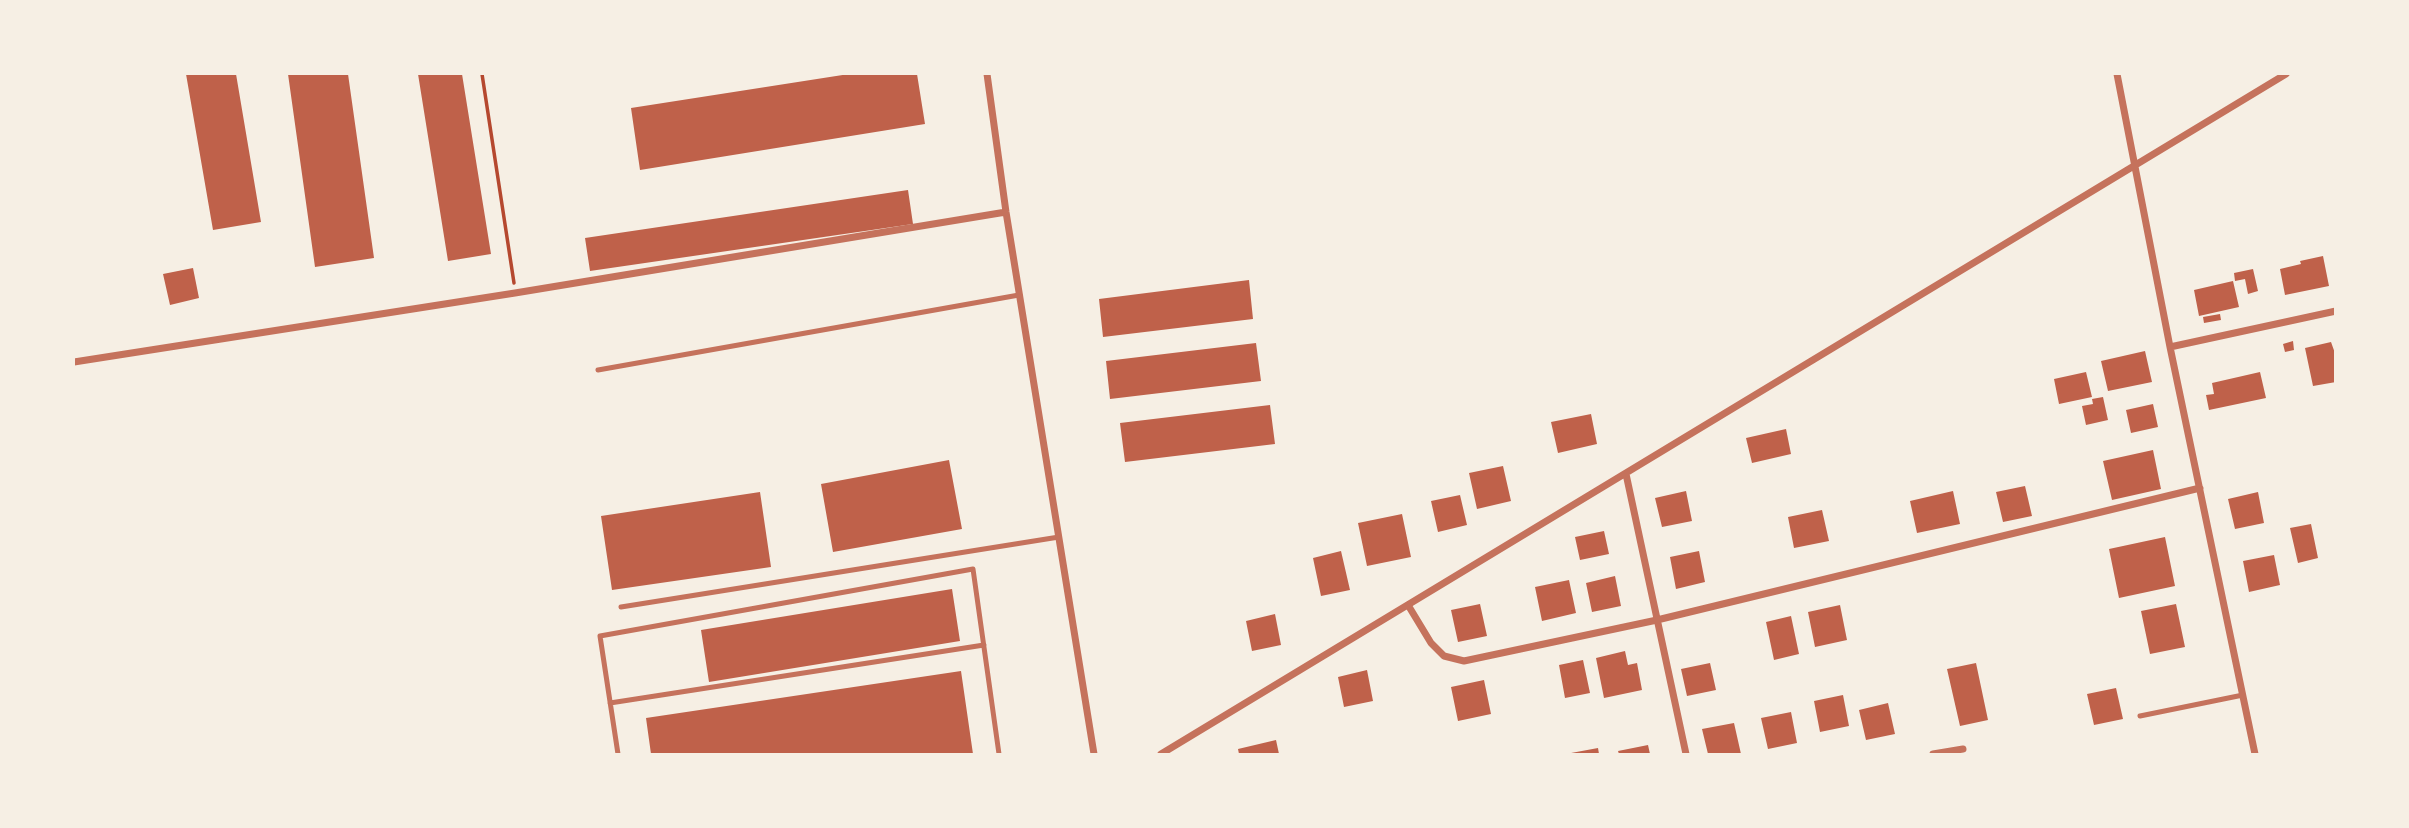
<!DOCTYPE html>
<style>
body{margin:0}
#map{position:relative;width:2409px;height:828px;overflow:hidden;background:#f6efe4;font-family:"IBM Plex Sans",sans-serif}
canvas{display:block}
.frame{position:absolute;inset:0;border:75px solid #f6efe4;pointer-events:none}
</style>
<div id="map">
<canvas width="2409" height="828"></canvas>
<div class="frame"></div>
</div>
<script>
const g = document.querySelector('canvas').getContext('2d');
g.lineJoin = 'round';
function paint(path, color) {
  g.fillStyle = color;
  g.fill(path, 'evenodd');
}
function poly(rows) {
  const path = new Path2D();
  for (const r of rows) {
    path.moveTo(r[0], r[1]);
    for (let i = 2; i < r.length; i += 2) path.lineTo(r[i], r[i + 1]);
  }
  return path;
}
function stroke(path, color, width, dash) {
  g.strokeStyle = color;
  g.lineWidth = width;
  g.lineCap = dash ? 'butt' : 'round';
  g.setLineDash(dash || []);
  g.stroke(path);
}
paint(poly([
 [186,74,236,74,261,222,213,230],
 [288,74,348,74,374,258,315,267],
 [418,74,462,74,491,254,448,261],
 [849,74,917,74,925,124,640,170,631,108],
 [908,190,913,224,590,271,585,238],
 [2323,256,2329,286,2285,295,2280,269,2301,264,2300,261],
 [193,268,199,298,170,305,163,274],
 [2253,269,2258,291,2248,294,2245,279,2235,281,2234,273],
 [1249,280,1253,319,1103,337,1099,299],
 [2233,281,2239,307,2199,316,2194,290],
 [2220,314,2221,320,2204,323,2203,317],
 [2293,341,2294,350,2285,352,2283,344],
 [2331,342,2336,356,2336,382,2313,386,2305,348],
 [1256,343,1261,381,1110,399,1106,361],
 [2145,351,2152,382,2108,391,2101,361],
 [2086,372,2092,397,2059,404,2054,379],
 [2260,372,2266,398,2209,410,2206,395,2214,394,2212,383],
 [2103,397,2108,420,2086,425,2082,406,2093,404,2092,399],
 [2153,404,2158,427,2131,433,2126,410],
 [1270,405,1275,444,1125,462,1120,423],
 [1591,414,1597,444,1558,453,1551,422],
 [1786,429,1791,454,1752,463,1746,438],
 [2153,450,2161,489,2112,500,2103,461],
 [949,460,962,529,833,552,821,484],
 [1503,466,1511,501,1477,509,1469,473],
 [2025,486,2032,516,2003,522,1996,492],
 [1686,491,1692,521,1662,527,1655,498],
 [1953,491,1960,524,1917,533,1910,501],
 [760,492,771,567,612,590,601,516],
 [2258,492,2264,523,2235,529,2228,499],
 [1460,495,1467,525,1438,532,1431,501],
 [1822,510,1829,541,1794,548,1788,517],
 [1402,514,1411,557,1367,566,1358,523],
 [2311,524,2318,558,2298,563,2290,528],
 [1604,531,1609,554,1580,560,1575,537],
 [2165,537,2175,586,2119,598,2109,549],
 [1341,551,1350,590,1321,596,1313,558],
 [1699,551,1705,582,1676,589,1670,557],
 [2274,555,2280,585,2249,592,2243,561],
 [1615,576,1621,606,1592,612,1586,583],
 [1569,580,1576,613,1542,621,1535,587],
 [952,589,960,641,709,682,701,630],
 [1480,604,1487,636,1458,642,1451,610],
 [2176,604,2185,647,2150,654,2141,611],
 [1840,605,1847,640,1815,647,1808,612],
 [1275,614,1281,645,1252,651,1246,621],
 [1791,616,1799,654,1774,660,1766,622],
 [1625,651,1628,665,1637,663,1642,690,1604,698,1596,658],
 [1583,660,1590,693,1565,698,1559,665],
 [1710,663,1716,690,1687,696,1681,669],
 [1976,663,1988,720,1960,726,1947,669],
 [1367,670,1373,701,1344,707,1338,677],
 [961,671,973,754,651,754,646,718],
 [1484,680,1491,714,1458,721,1451,687],
 [2116,688,2123,719,2094,725,2087,694],
 [1843,695,1849,726,1820,732,1814,701],
 [1888,703,1895,734,1866,740,1859,710],
 [1791,712,1797,743,1768,749,1761,718],
 [1734,723,1741,754,1708,754,1702,729],
 [1276,740,1279,754,1239,754,1238,749],
 [1648,745,1650,754,1619,754,1618,751],
 [1598,748,1599,754,1571,754,1571,753]
]), '#bf614a');
stroke(poly([
 [482,74,514,283]
]), '#b5482f', 3.5);
stroke(poly([
 [598,370,1019,295],
 [621,607,1059,537],
 [610,703,984,645],
 [2140,716,2243,695],
 [618,754,600,636,973,569,999,754]
]), '#c5725c', 5);
stroke(poly([
 [987,74,1006,212,1094,754],
 [2117,74,2170,347,2255,754],
 [2170,347,2336,311],
 [74,362,515,293,1006,212],
 [1626,474,1686,754],
 [1408,605,1431,643,1444,656,1464,661,1657,620,2200,488],
 [1161,754,2286,74],
 [1933,754,1963,749]
]), '#c5725c', 7);
</script>
